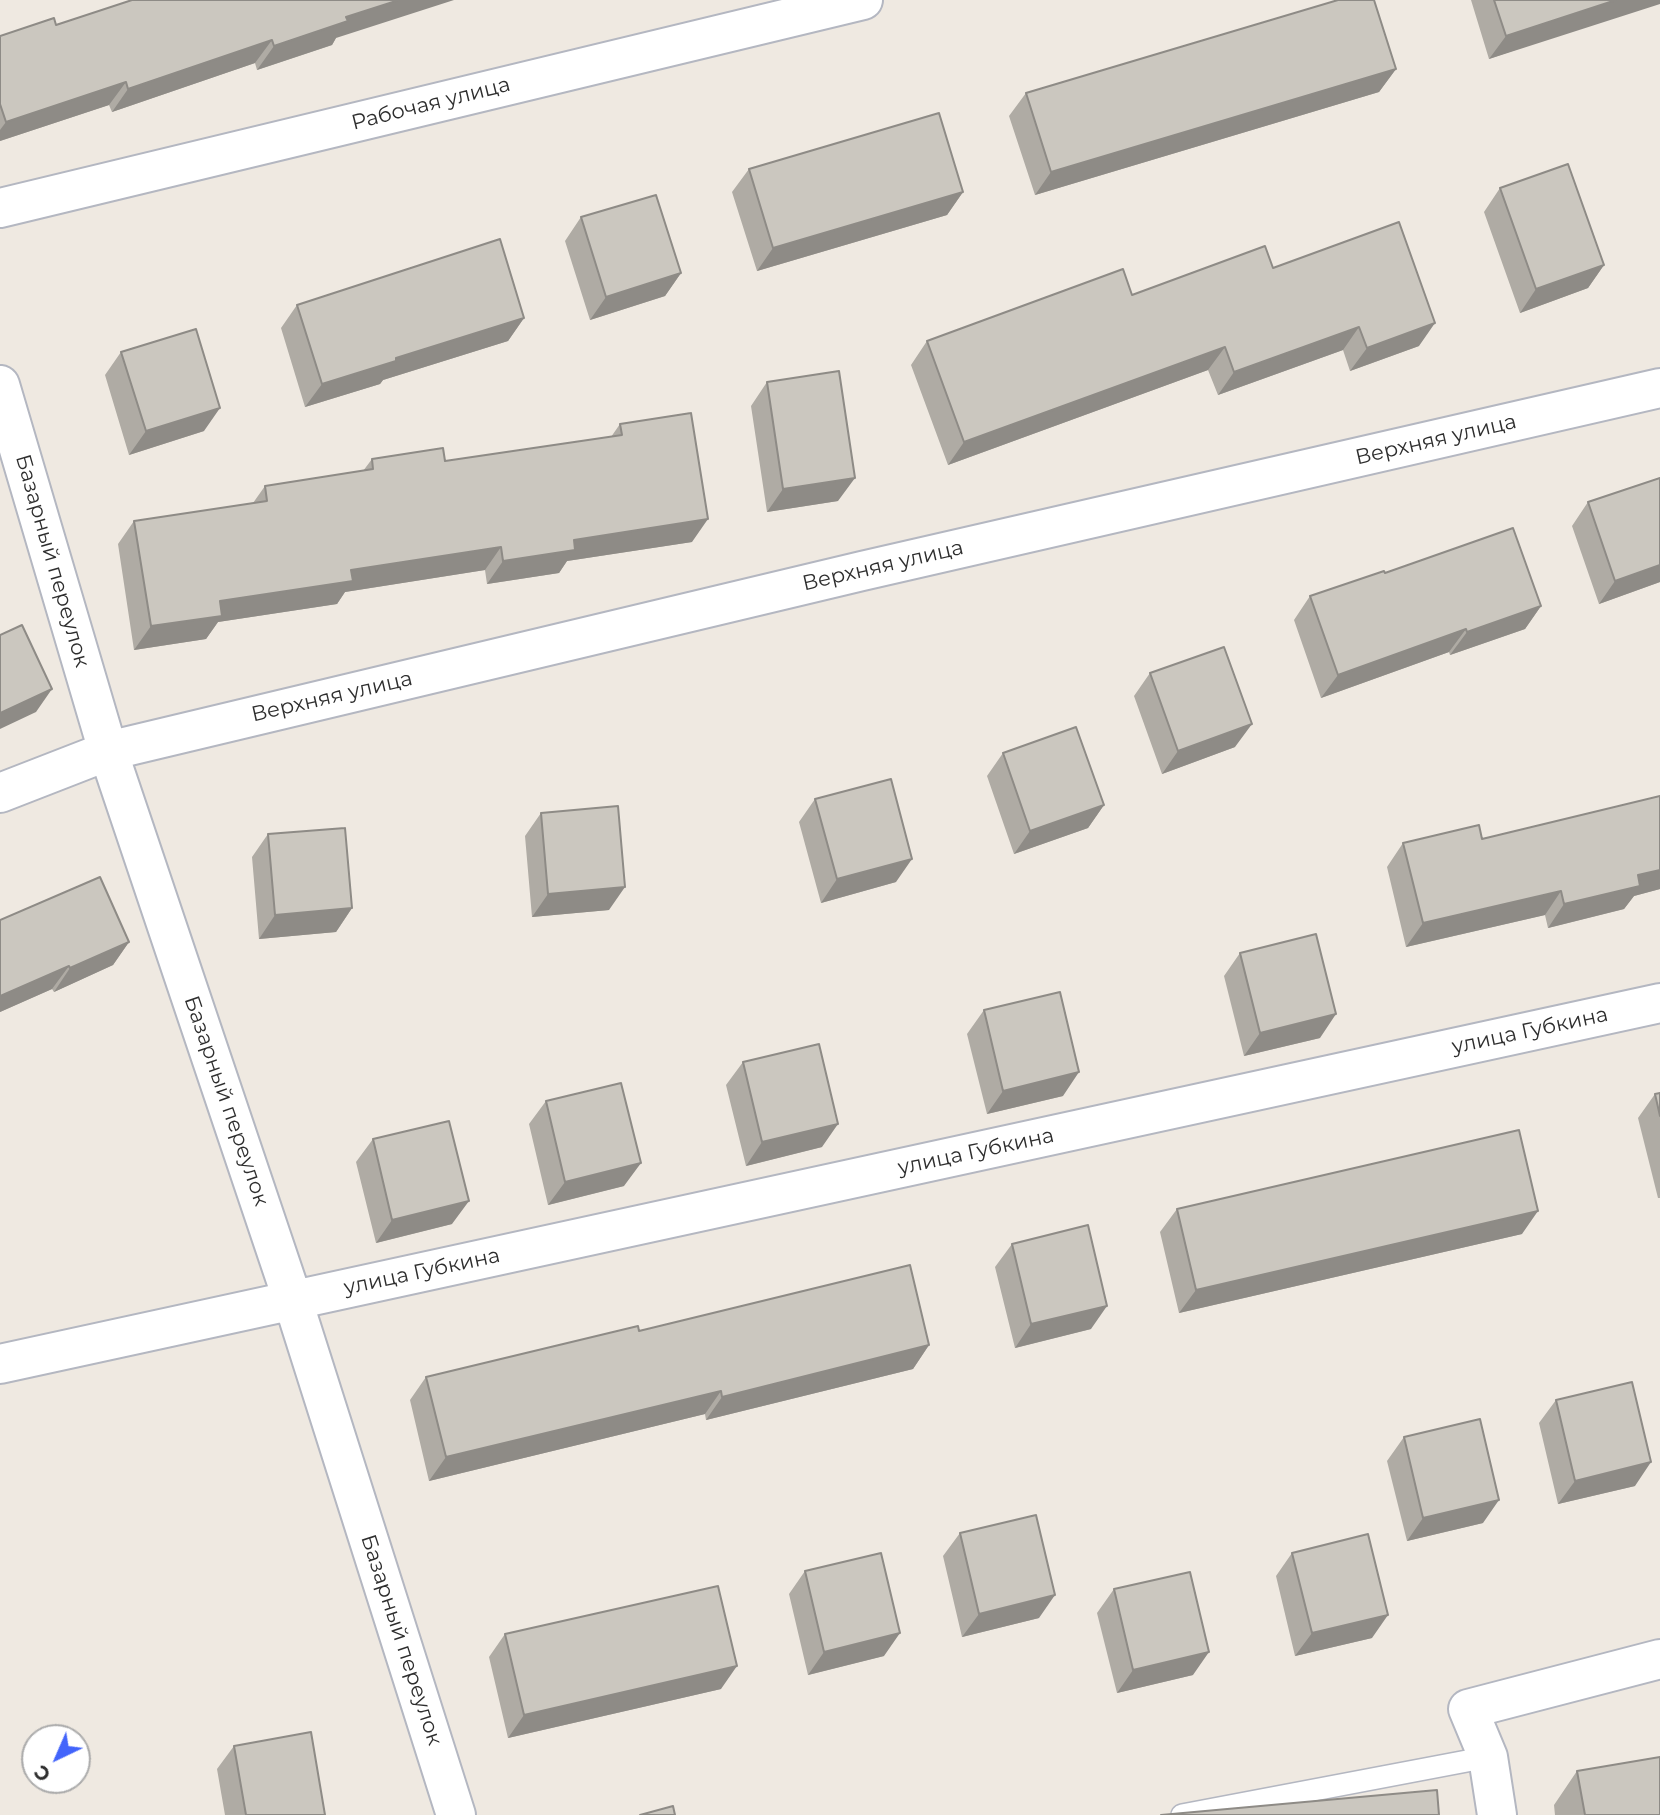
<!DOCTYPE html>
<meta charset="utf-8">
<style>
body{margin:0}
#map{position:relative;width:1660px;height:1815px;overflow:hidden;background:#efe9e1;font-family:Montserrat,sans-serif}
canvas{display:block}
.north{position:absolute;left:21px;top:1724px;width:70px;height:70px;box-sizing:border-box;background:#fff;border:2px solid #ababab;border-radius:50%;rotate:224deg;font-size:19px;font-weight:700;line-height:28px;text-align:center;color:#2e2e2e}
.north::after{content:'';display:block;margin:auto;width:24px;height:32px;background:#4264fb;clip-path:polygon(50% 0,100% 100%,50% 72%,0 100%)}
</style>
<div id="map">
<canvas width="1660" height="1815"></canvas>
<div class="north">С</div>
</div>
<script>
const g = document.querySelector('canvas').getContext('2d');
g.lineJoin = 'round';
function poly(rows) {
  const path = new Path2D();
  for (const r of rows) {
    path.moveTo(r[0], r[1]);
    for (let i = 2; i < r.length; i += 2) path.lineTo(r[i], r[i + 1]);
  }
  return path;
}
function stroke(path, color, width, dash) {
  g.strokeStyle = color;
  g.lineWidth = width;
  g.lineCap = dash ? 'butt' : 'round';
  g.setLineDash(dash || []);
  g.stroke(path);
}
function paint(path, color) {
  g.fillStyle = color;
  g.fill(path, 'evenodd');
}
function drawText(font, color, halo, rows, align = 'center') {
  g.font = font + ' Montserrat,sans-serif';
  g.lineWidth = 5;
  g.setLineDash([]);
  g.textBaseline = 'middle';
  g.strokeStyle = halo;
  g.fillStyle = color;
  for (const [text, x, y, turn = 0] of rows) {
    g.save();
    g.translate(x, y);
    g.rotate((+turn || 0) * Math.PI / 180);
    g.textAlign = isNaN(turn) ? turn : align;
    if (halo) g.strokeText(text, 0, 0);
    g.fillText(text, 0, 0);
    g.restore();
  }
}
const lane = poly([
 [1182,1815,1488,1757]
]);
const street = poly([
 [0,208,863,0],
 [0,385,108,751,293,1301,456,1815],
 [0,793,108,751,862,571,1660,388],
 [0,1364,1660,1003],
 [1497,1815,1488,1757,1468,1709,1660,1659]
]);
stroke(lane, '#b4b7c1', 24);
stroke(street, '#b4b7c1', 42);
stroke(lane, '#fff', 21);
stroke(street, '#fff', 38);
paint(poly([
 [1471,0,1660,0,1489,59],
 [56,25,336,38,332,45,257,70,255,63,112,112,109,105,0,141,0,36],
 [1396,69,1379,92,1035,195,1009,116,1026,93],
 [749,169,963,192,947,215,757,271,732,192],
 [1500,188,1604,265,1588,288,1520,313,1484,212],
 [581,217,681,273,665,296,590,320,565,241],
 [1273,268,1419,346,1350,371,1343,350,1218,395,1208,370,948,465,911,365,927,341,1132,295],
 [297,305,524,318,508,341,383,380,380,384,305,407,281,328],
 [121,352,204,431,129,455,105,375],
 [767,382,838,501,767,512,751,406],
 [620,424,692,542,567,561,559,573,487,584,485,570,345,592,337,604,218,622,206,639,134,650,118,544,134,521,253,503,265,486,363,471,372,459,445,461,611,437],
 [1660,478,1660,582,1599,604,1572,526,1588,502],
 [1385,573,1541,606,1525,629,1450,655,1449,652,1321,698,1294,620,1310,596],
 [1150,673,1235,747,1162,774,1134,696],
 [1003,753,1104,805,1088,828,1014,854,987,776],
 [1660,796,1660,889,1634,896,1624,909,1548,928,1545,915,1406,947,1387,867,1403,843,1482,839],
 [815,799,896,882,821,903,799,822],
 [541,813,609,910,532,917,525,836],
 [268,834,352,908,336,932,259,939,252,857],
 [0,920,129,942,113,965,54,992,52,989,0,1012],
 [1240,953,1320,1038,1244,1056,1224,976],
 [984,1010,1063,1096,987,1114,967,1034],
 [743,1062,822,1147,746,1166,726,1085],
 [1660,1093,1660,1198,1658,1198,1638,1118,1655,1094],
 [546,1101,624,1186,548,1205,529,1124],
 [373,1139,452,1224,376,1243,356,1162],
 [1177,1209,1522,1234,1179,1313,1160,1232],
 [1012,1244,1091,1329,1015,1348,995,1267],
 [639,1331,929,1345,913,1369,706,1420,705,1414,429,1481,410,1400,426,1377],
 [1556,1400,1635,1486,1558,1504,1539,1423],
 [1404,1437,1483,1523,1407,1541,1387,1461],
 [960,1533,1039,1618,962,1637,943,1556],
 [1292,1553,1372,1638,1295,1656,1276,1576],
 [805,1571,884,1656,808,1675,789,1594],
 [1114,1589,1193,1675,1117,1693,1097,1613],
 [505,1634,721,1689,508,1738,489,1657],
 [234,1746,325,1815,225,1815,217,1769],
 [1577,1771,1660,1815,1555,1815,1554,1805]
]), '#afaba4');
paint(poly([
 [399,0,454,0,336,38,332,45,257,70,274,46,346,17],
 [1616,0,1660,0,1660,4,1489,59,1506,36],
 [272,40,255,63,112,112,128,89],
 [1396,69,1379,92,1035,195,1051,172],
 [126,82,109,105,0,141,0,130,6,122],
 [963,192,947,215,757,271,773,248],
 [1604,265,1588,288,1520,313,1536,289],
 [681,273,665,296,590,320,606,297],
 [524,318,508,341,383,380,380,384,305,407,322,384,396,358],
 [1435,323,1419,346,1350,371,1367,348],
 [1359,327,1343,350,1218,395,1234,372],
 [1225,347,1208,370,948,465,964,442],
 [220,408,204,431,129,455,146,431],
 [855,478,838,501,767,512,783,489],
 [708,519,692,542,567,561,559,573,487,584,503,561,574,540],
 [501,547,485,570,345,592,337,604,218,622,206,639,134,650,151,626,220,601,351,570],
 [1660,565,1660,582,1599,604,1615,581],
 [1541,606,1525,629,1450,655,1467,632],
 [1466,629,1449,652,1321,698,1338,675],
 [52,689,36,712,0,729,0,713],
 [1252,724,1235,747,1162,774,1178,751],
 [1104,805,1088,828,1014,854,1030,831],
 [912,859,896,882,821,903,837,879],
 [1660,870,1660,889,1634,896,1624,909,1548,928,1564,904,1638,875],
 [625,887,609,910,532,917,548,894],
 [1561,891,1545,915,1406,947,1423,923],
 [352,908,336,932,259,939,275,915],
 [129,942,113,965,54,992,70,968],
 [69,966,52,989,0,1012,0,996],
 [1336,1014,1320,1038,1244,1056,1260,1033],
 [1079,1072,1063,1096,987,1114,1003,1091],
 [838,1124,822,1147,746,1166,762,1142],
 [641,1163,624,1186,548,1205,565,1182],
 [469,1201,452,1224,376,1243,392,1220],
 [1538,1211,1522,1234,1179,1313,1196,1290],
 [1107,1306,1091,1329,1015,1348,1031,1324],
 [929,1345,913,1369,706,1420,722,1397],
 [721,1391,705,1414,429,1481,446,1457],
 [1651,1462,1635,1486,1558,1504,1575,1481],
 [1499,1500,1483,1523,1407,1541,1423,1518],
 [1055,1595,1039,1618,962,1637,979,1614],
 [1388,1615,1372,1638,1295,1656,1312,1633],
 [900,1633,884,1656,808,1675,824,1652],
 [1209,1652,1193,1675,1117,1693,1133,1670],
 [737,1666,721,1689,508,1738,524,1715]
]), '#8e8b86');
const building = poly([
 [132,0,399,0,346,17,348,21,274,46,272,40,128,89,126,82,6,122,0,104,0,36,54,18,56,25,132,0],
 [1338,0,1374,0,1396,69,1051,172,1026,93,1338,0],
 [1494,0,1616,0,1506,36,1494,0],
 [939,113,963,192,773,248,749,169,939,113],
 [1568,164,1604,265,1536,289,1500,188,1568,164],
 [656,195,681,273,606,297,581,217,656,195],
 [1399,222,1435,323,1367,348,1359,327,1234,372,1225,347,964,442,927,341,1123,269,1132,295,1265,246,1273,268,1399,222],
 [500,239,524,318,396,358,396,361,322,384,297,305,500,239],
 [196,329,220,408,146,431,121,352,196,329],
 [839,371,855,478,783,489,767,382,839,371],
 [691,413,708,519,574,540,575,550,503,561,501,547,351,570,353,581,220,601,222,616,151,626,134,521,267,501,265,486,373,469,372,459,443,448,445,461,622,435,620,424,691,413],
 [1660,478,1660,565,1615,581,1588,502,1660,478],
 [1513,528,1541,606,1467,632,1466,629,1338,675,1310,596,1384,571,1385,573,1513,528],
 [22,625,52,689,0,713,0,635,22,625],
 [1224,647,1252,724,1178,751,1150,673,1224,647],
 [1076,727,1104,805,1030,831,1003,753,1076,727],
 [891,779,912,859,837,879,815,799,891,779],
 [1660,796,1660,870,1638,875,1640,886,1564,904,1561,891,1423,923,1403,843,1479,825,1482,839,1660,796],
 [618,806,625,887,548,894,541,813,618,806],
 [345,828,352,908,275,915,268,834,345,828],
 [100,877,129,942,70,968,69,966,0,996,0,920,100,877],
 [1316,934,1336,1014,1260,1033,1240,953,1316,934],
 [1060,992,1079,1072,1003,1091,984,1010,1060,992],
 [819,1044,838,1124,762,1142,743,1062,819,1044],
 [621,1083,641,1163,565,1182,546,1101,621,1083],
 [1660,1093,1660,1116,1655,1094,1660,1093],
 [449,1121,469,1201,392,1220,373,1139,449,1121],
 [1519,1130,1538,1211,1196,1290,1177,1209,1519,1130],
 [1088,1225,1107,1306,1031,1324,1012,1244,1088,1225],
 [910,1265,929,1345,722,1397,721,1391,446,1457,426,1377,638,1326,639,1331,910,1265],
 [1632,1382,1651,1462,1575,1481,1556,1400,1632,1382],
 [1480,1419,1499,1500,1423,1518,1404,1437,1480,1419],
 [1036,1515,1055,1595,979,1614,960,1533,1036,1515],
 [1368,1534,1388,1615,1312,1633,1292,1553,1368,1534],
 [881,1553,900,1633,824,1652,805,1571,881,1553],
 [1190,1572,1209,1652,1133,1670,1114,1589,1190,1572],
 [718,1586,737,1666,524,1715,505,1634,718,1586],
 [311,1732,325,1815,246,1815,234,1746,311,1732],
 [1660,1757,1660,1815,1585,1815,1577,1771,1660,1757],
 [1437,1790,1439,1815,1161,1815,1437,1790],
 [673,1806,675,1815,640,1815,673,1806]
]);
paint(building, '#cbc7bf');
stroke(building, '#8e8b86', 2);
drawText('21px', '#2e2e2e', '#fff', [
 ["Рабочая улица",431,104,-14],
 ["Верхняя улица",1436,440,-13],
 ["Базарный переулок",52,561,74],
 ["Верхняя улица",883,566,-13],
 ["Верхняя улица",332,697,-13],
 ["улица Губкина",1530,1031,-12],
 ["Базарный переулок",226,1101,71],
 ["улица Губкина",976,1152,-12],
 ["улица Губкина",422,1272,-12],
 ["Базарный переулок",401,1640,72]
]);
</script>
